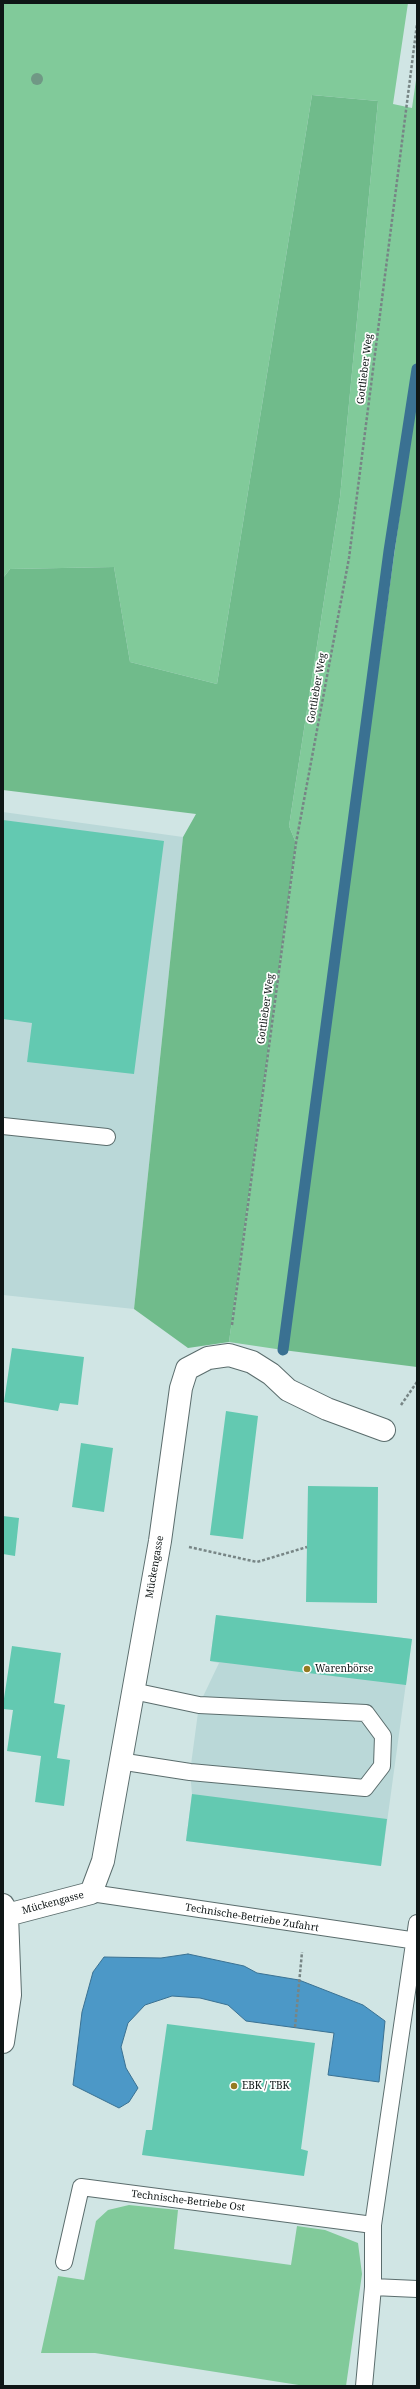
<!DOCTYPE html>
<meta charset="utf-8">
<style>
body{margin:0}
#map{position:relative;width:420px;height:2389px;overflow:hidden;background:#d0e5e4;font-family:"Noto Serif",serif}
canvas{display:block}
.frame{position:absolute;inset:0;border:4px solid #0f1616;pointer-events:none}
</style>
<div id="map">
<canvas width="420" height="2389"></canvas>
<div class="frame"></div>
</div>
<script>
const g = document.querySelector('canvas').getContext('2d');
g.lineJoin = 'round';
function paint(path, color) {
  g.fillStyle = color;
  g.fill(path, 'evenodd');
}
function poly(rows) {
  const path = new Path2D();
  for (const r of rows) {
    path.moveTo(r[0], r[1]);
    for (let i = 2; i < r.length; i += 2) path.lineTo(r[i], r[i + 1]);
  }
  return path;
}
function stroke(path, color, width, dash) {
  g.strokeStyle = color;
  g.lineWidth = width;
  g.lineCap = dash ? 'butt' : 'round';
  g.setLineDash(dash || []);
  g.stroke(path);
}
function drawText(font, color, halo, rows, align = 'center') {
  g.font = font + ' "Noto Serif",serif';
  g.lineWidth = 3.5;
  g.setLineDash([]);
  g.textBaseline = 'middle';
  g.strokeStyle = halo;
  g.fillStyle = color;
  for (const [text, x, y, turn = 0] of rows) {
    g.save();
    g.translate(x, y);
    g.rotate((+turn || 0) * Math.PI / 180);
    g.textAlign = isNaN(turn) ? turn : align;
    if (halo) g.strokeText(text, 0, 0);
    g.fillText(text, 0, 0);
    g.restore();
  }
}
paint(poly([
 [3,812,183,837,134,1309,3,1295],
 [216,1615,412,1639,381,1866,186,1841,192,1794,190,1772,199,1705,219,1663,210,1661]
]), '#bad8d8');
paint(poly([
 [3,3,408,3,393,104,412,108,417,73,417,369,389,551,283,1350,229,1342,296,843,289,826,340,497,378,101,312,95,217,684,130,662,114,567,10,569,3,578],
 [129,2205,178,2210,174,2249,291,2265,297,2226,325,2230,358,2243,362,2274,346,2386,305,2386,95,2353,41,2353,58,2276,84,2280,96,2221,108,2210]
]), '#81ca9a');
paint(poly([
 [312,95,378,101,340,497,289,826,296,843,229,1342,188,1348,134,1309,183,837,196,814,3,790,3,578,10,569,114,567,130,662,217,684],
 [417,391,417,1367,283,1350]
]), '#70bb8b');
const water = poly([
 [188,1954,244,1966,257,1973,299,1980,363,2005,385,2021,379,2082,328,2075,334,2033,246,2021,228,2005,200,1998,172,1996,145,2005,128,2023,121,2047,126,2068,138,2088,129,2102,119,2108,73,2085,82,2012,93,1972,104,1957,161,1958,188,1954]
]);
paint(water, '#4c98c7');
stroke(water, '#3a7192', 1);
stroke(poly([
 [283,1350,389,551,417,369]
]), '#3a7192', 11);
paint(poly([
 [3,820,164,841,134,1074,27,1062,32,1023,3,1019],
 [12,1348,84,1357,78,1405,60,1403,58,1411,4,1402],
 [226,1411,258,1416,243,1539,210,1535],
 [81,1443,113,1448,104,1512,72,1507],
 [308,1486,378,1487,377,1603,306,1602],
 [3,1516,19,1518,15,1556,3,1554],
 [216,1615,412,1639,406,1685,210,1661],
 [12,1646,61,1653,54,1703,65,1705,57,1758,70,1760,64,1806,35,1802,41,1756,7,1751,13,1710,3,1709,3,1705],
 [192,1794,387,1819,381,1866,186,1841],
 [167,2024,315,2043,301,2149,308,2151,304,2176,142,2155,146,2130,152,2130]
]), '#63c9b1');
const lane = poly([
 [3,1126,107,1137],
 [119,1761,190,1772,365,1788,382,1766,383,1736,366,1713,199,1705,133,1691],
 [91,1893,417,1941],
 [64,2262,81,2187,373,2225],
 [373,2287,417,2289],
 [364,2386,373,2287,373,2225,417,1923]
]);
const street = poly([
 [3,1905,7,1915,10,1995,3,2042],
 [7,1915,91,1893,103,1861,160,1541,181,1388,187,1369,208,1358,229,1355,252,1362,271,1374,288,1390,327,1409,384,1430]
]);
stroke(lane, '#5b6d6d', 18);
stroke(street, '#5b6d6d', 24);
stroke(poly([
 [232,1325,296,843,349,558,417,24],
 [401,1405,417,1382],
 [189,1547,257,1562,307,1547],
 [295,2027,302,1952]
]), '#778585', 2.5, [3, 2]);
stroke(lane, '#fff', 16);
stroke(street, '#fff', 22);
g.fillStyle = '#709885';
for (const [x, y] of [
 [37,79]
]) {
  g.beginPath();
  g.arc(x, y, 6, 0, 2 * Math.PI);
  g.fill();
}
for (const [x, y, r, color] of [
 [307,1669,4,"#947b22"],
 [234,2086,4,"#947b22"]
]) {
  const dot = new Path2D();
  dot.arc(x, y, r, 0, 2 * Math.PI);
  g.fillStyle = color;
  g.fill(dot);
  stroke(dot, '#fff', 1.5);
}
drawText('10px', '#0f1616', '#fff', [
 ["Gottlieber Weg",365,369,-83],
 ["Gottlieber Weg",317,688,-80],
 ["Gottlieber Weg",266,1009,-82],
 ["Mückengasse",155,1567,-80],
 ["Mückengasse",53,1903,-15],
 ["Technische-Betriebe Zufahrt",252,1918,9],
 ["Technische-Betriebe Ost",188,2201,7]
]);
drawText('10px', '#0f1616', '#fff', [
 ["Warenbörse",315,1669],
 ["EBK / TBK",242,2086]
], 'left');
</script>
